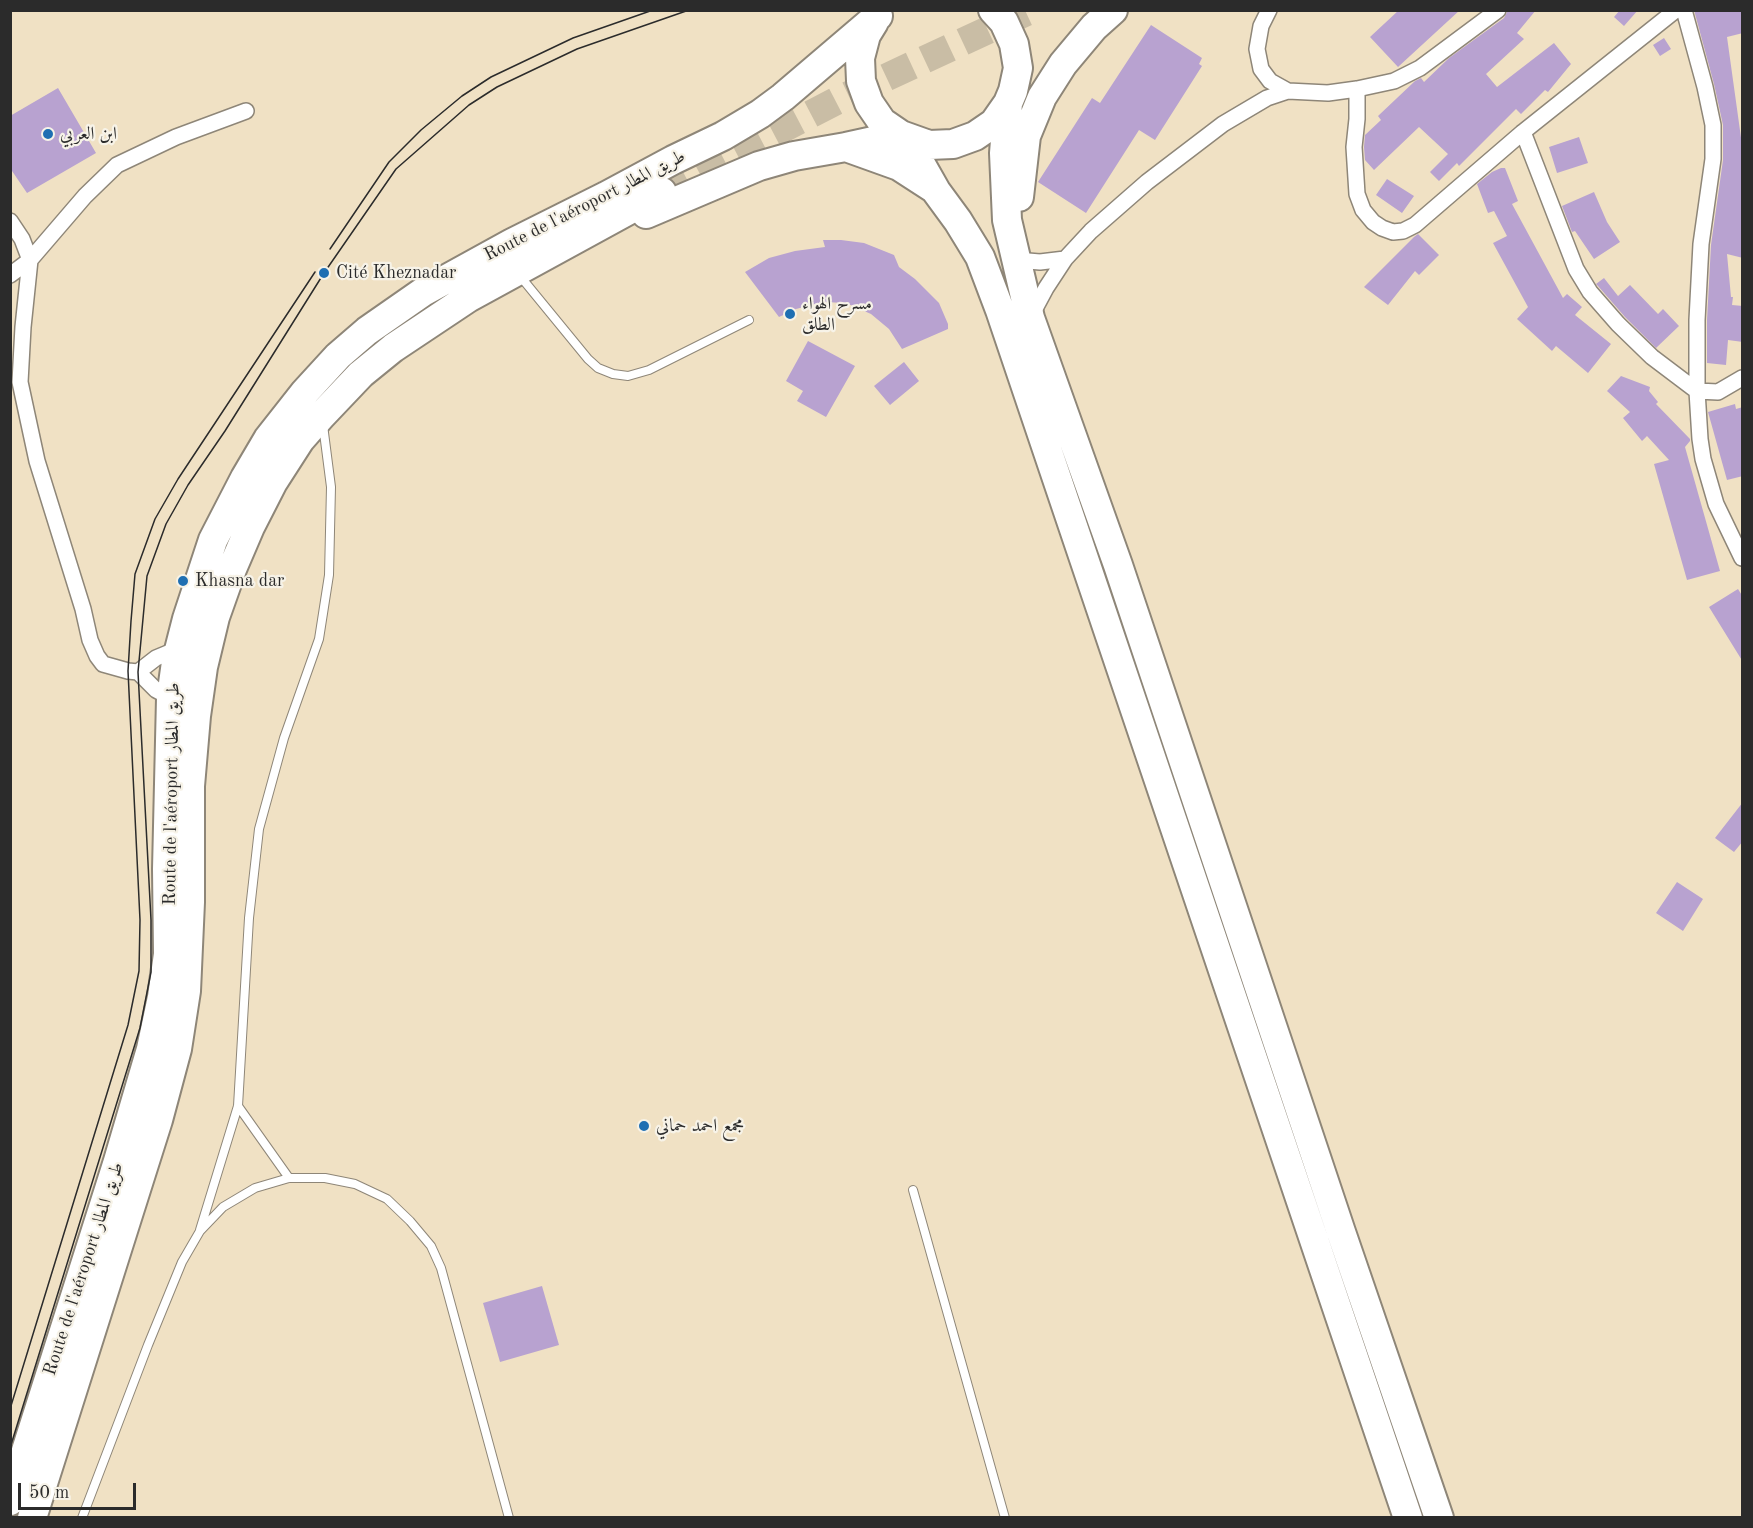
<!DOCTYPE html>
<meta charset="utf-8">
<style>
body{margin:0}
#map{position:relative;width:1753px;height:1528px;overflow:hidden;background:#f0e1c4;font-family:"Old Standard TT",serif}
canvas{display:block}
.frame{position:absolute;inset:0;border:12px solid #2b2b2b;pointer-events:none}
.scale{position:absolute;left:18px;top:1483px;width:118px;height:27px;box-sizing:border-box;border:3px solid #2b2b2b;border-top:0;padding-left:8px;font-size:18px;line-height:21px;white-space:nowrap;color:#2b2b2b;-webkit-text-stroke:4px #f7f3e8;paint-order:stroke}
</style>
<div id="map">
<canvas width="1753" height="1528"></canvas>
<div class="frame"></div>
<div class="scale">50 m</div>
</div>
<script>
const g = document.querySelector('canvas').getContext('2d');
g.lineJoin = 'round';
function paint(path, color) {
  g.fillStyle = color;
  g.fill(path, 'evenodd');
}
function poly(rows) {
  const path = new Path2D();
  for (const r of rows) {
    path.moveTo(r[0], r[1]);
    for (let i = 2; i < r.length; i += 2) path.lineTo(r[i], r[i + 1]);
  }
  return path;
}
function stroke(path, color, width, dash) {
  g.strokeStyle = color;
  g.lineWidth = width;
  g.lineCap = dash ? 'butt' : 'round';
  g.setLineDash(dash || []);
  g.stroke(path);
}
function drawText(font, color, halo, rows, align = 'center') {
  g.font = font + ' "Old Standard TT",Amiri,serif';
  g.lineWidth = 4.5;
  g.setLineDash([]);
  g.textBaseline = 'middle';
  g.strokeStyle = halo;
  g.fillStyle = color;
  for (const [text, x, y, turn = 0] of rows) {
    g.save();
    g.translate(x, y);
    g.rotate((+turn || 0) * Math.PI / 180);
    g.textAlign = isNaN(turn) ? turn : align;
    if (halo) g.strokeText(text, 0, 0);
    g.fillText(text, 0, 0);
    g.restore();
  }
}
paint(poly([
 [1399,10,1460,10,1398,67,1370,37],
 [1508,10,1536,10,1517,33,1524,39,1486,74,1497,87,1554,43,1571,64,1548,92,1545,90,1521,114,1516,109,1459,166,1457,163,1439,181,1430,172,1448,154,1419,127,1374,170,1365,160,1364,147,1365,135,1381,120,1378,116,1415,81,1421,78,1424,82,1449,58,1504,18],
 [1620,10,1638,10,1624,26,1614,17],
 [1694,10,1743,10,1743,33,1727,37,1743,152,1743,258,1727,254,1731,297,1733,297,1732,305,1743,306,1743,342,1728,340,1726,365,1707,363,1707,320,1711,245,1723,160,1723,125,1714,84],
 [1151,25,1202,58,1199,64,1202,66,1155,140,1139,130,1086,213,1038,182,1092,98,1100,103],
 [1664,38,1671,49,1660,56,1653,45],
 [58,88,96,153,27,193,10,168,10,116],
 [1579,137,1588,163,1557,173,1549,147],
 [1501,168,1505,168,1518,201,1512,204,1563,298,1567,294,1582,307,1575,315,1611,344,1588,373,1556,346,1552,351,1517,319,1528,307,1493,243,1507,236,1494,211,1488,213,1477,184,1492,172],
 [1387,179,1414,196,1402,213,1376,195],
 [1594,192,1607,222,1620,242,1594,259,1575,231,1572,232,1562,206],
 [1418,234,1439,255,1419,275,1415,271,1388,305,1364,287,1414,237],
 [823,240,841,240,864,243,894,255,899,267,915,279,939,303,948,324,948,329,902,349,889,329,871,314,846,303,823,302,796,309,779,317,745,272,769,258,795,251,825,247],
 [1604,278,1618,296,1630,285,1658,314,1663,309,1679,326,1656,348,1625,317,1598,286,1596,284],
 [808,341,855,366,826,417,797,401,803,391,786,381],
 [904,362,919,381,890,405,874,386],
 [1621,376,1650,387,1649,391,1658,402,1656,404,1690,439,1690,441,1685,447,1720,571,1687,580,1654,464,1669,460,1647,436,1642,441,1623,418,1630,412,1607,391],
 [1735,404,1736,409,1743,407,1743,476,1727,480,1708,412],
 [1738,589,1743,597,1743,662,1709,607],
 [1743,802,1743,841,1734,852,1715,838],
 [1677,882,1703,899,1683,931,1656,913],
 [542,1286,559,1345,500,1362,483,1303]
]), '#b8a2d0');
stroke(poly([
 [662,192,840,99,1031,10]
]), '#c9bda5', 28, [28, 14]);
const lane = poly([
 [520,276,588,359,598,368,613,374,628,376,649,370,749,320],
 [238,1106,289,1178],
 [913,1190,1005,1518],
 [200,1230,238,1106,249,918,259,829,284,738,319,639,329,575,331,487,323,425],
 [82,1518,148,1345,182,1262,200,1231,223,1207,255,1188,289,1178,325,1178,355,1184,387,1199,410,1221,431,1246,441,1268,509,1518]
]);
const street = poly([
 [1269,10,1261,26,1257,49,1261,69,1270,81,1288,91,1328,93,1357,89,1394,81,1420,68,1498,10],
 [1684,10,1705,87,1713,125,1713,159,1701,244,1697,320,1697,391,1700,439,1703,459,1716,504,1742,558],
 [1357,89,1357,119,1354,147,1357,194,1363,210,1373,222,1382,228,1393,232,1403,231,1415,225,1523,132,1676,10],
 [1523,132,1576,269,1590,292,1618,324,1652,357,1697,391,1718,392,1742,378],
 [10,221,22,239,30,260,23,327,20,382,37,461,83,609,90,640,97,656,103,664,128,671,138,672,156,658,180,648],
 [1016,260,1040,262,1065,259],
 [10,275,30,260,85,196,117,165,176,137,246,111],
 [1031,316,1046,288,1065,259,1091,231,1147,182,1223,124,1267,98,1288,91],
 [138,672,156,690,171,698]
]);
const highway = poly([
 [874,22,866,35,860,58,861,81,869,103,882,122,901,135,929,145,953,144,975,136,994,123,1008,103,1013,91,1018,68,1014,44,1004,22,993,10],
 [1008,103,1004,153,1007,220,1030,318,1118,565,1341,1232,1439,1518],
 [906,138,936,191,958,221,980,257,1000,310,1408,1518],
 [846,147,899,166,933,188],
 [1019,197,1026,136,1042,97,1063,64,1094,27,1113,10],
 [646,214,759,166,794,156,846,147,901,135],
 [10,1501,118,1161,151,1049,162,997,168,954,167,869,171,698,176,662,187,619,213,540,245,478,268,439,305,392,338,356,367,331,423,292,512,243,606,196,673,160,723,136,760,114,783,97,878,16],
 [32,1518,158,1120,177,1049,186,991,190,902,190,786,196,716,203,667,215,617,232,569,250,527,273,482,300,440,322,415,361,374,393,348,468,298,662,192]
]);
stroke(lane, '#8e8678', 10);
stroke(street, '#8e8678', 18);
stroke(highway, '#8e8678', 32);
stroke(lane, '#fff', 8);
stroke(street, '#fff', 15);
stroke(highway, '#fff', 28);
stroke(poly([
 [330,249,389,162,421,130,462,96,491,77,573,38,653,10],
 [10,1409,128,1025,139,971,140,920,128,671,131,621,135,574,155,519,178,479,315,272],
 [10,1448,140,1028,151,972,151,920,138,672,147,576,166,524,188,485,225,431,324,273,396,169,469,105,497,87,577,49,689,10]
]), '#2b2b2b', 1.5);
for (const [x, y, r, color] of [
 [48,134,6,"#1f6fb2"],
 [324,273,6,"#1f6fb2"],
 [790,314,6,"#1f6fb2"],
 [183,581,6,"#1f6fb2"],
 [644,1126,6,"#1f6fb2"]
]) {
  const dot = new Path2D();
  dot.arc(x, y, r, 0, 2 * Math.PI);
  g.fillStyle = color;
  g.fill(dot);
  stroke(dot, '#f7f3e8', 2);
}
drawText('18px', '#2b2b2b', '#f7f3e8', [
 ["ابن العربي",60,134],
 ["Cité Kheznadar",336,273],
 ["مسرح الهواء",802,304],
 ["الطلق",802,325],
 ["Khasna dar",195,581],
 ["مجمع احمد حماني",656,1126]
], 'left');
drawText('18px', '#2b2b2b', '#f7f3e8', [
 ["Route de l'aéroport طريق المطار",585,206,-27],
 ["Route de l'aéroport طريق المطار",172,794,-89],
 ["Route de l'aéroport طريق المطار",84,1269,-72]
]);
</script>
